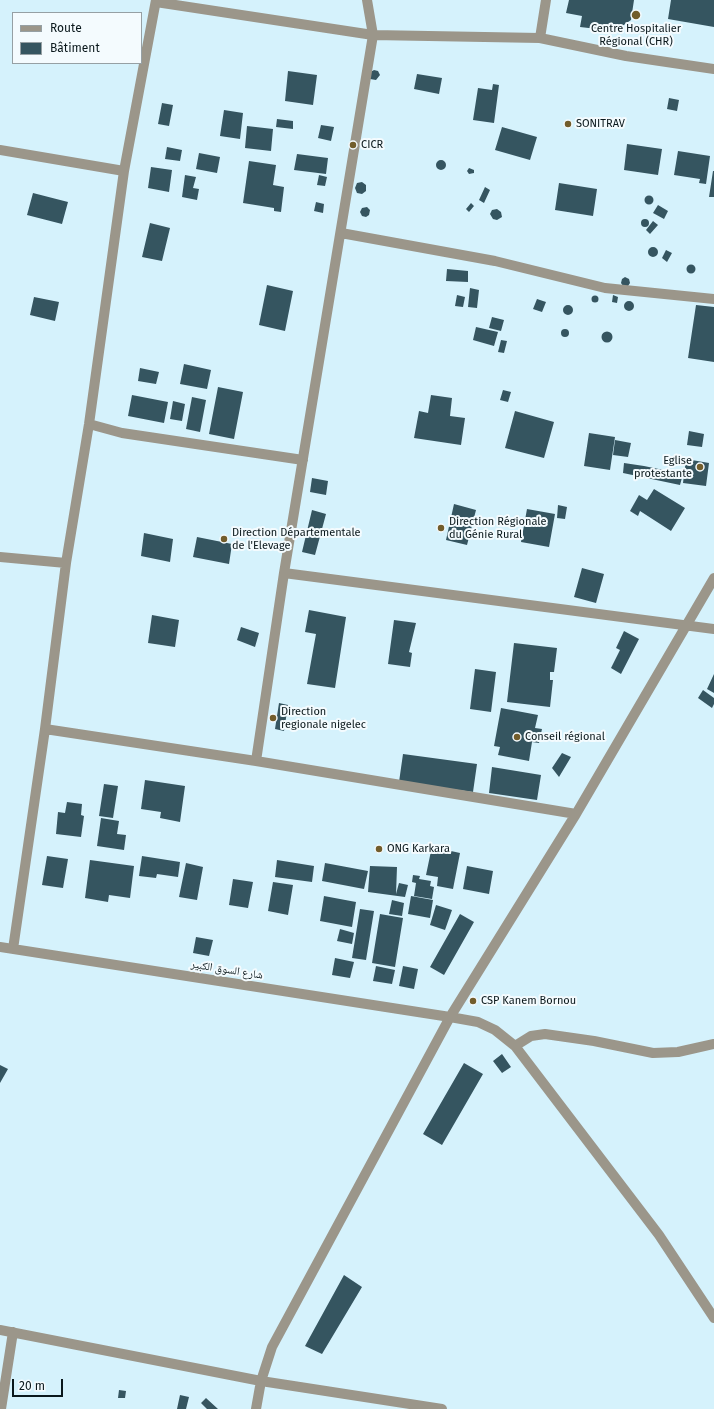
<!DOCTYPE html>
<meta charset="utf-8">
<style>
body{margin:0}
#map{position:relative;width:714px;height:1409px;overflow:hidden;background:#d5f2fc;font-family:"Fira Sans",sans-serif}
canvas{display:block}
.legend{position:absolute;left:12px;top:12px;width:130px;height:52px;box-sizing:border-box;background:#f4fbfe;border:1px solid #96a0a4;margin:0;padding:5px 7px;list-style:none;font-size:12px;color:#0a181c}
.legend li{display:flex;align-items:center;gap:8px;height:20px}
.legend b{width:20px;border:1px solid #96a0a4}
.scale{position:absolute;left:12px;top:1379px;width:51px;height:18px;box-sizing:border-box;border:2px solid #0a181c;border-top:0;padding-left:5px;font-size:12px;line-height:14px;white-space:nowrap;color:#0a181c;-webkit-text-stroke:3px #f4fbfe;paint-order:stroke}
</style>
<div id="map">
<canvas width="714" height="1409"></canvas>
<ul class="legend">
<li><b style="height:5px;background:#9b968a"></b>Route</li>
<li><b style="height:11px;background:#355560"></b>Bâtiment</li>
</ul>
<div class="scale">20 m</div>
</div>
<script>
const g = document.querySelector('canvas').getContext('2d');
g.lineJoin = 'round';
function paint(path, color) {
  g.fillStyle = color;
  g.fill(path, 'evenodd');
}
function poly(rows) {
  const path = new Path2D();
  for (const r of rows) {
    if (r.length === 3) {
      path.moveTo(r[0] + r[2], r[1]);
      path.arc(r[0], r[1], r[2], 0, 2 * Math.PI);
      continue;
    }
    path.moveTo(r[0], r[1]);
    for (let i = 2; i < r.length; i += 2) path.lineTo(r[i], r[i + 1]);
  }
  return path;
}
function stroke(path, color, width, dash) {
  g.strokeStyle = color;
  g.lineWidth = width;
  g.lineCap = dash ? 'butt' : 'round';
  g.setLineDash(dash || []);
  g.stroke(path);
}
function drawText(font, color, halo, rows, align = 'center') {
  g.font = font + ' "Fira Sans","Noto Naskh Arabic",sans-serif';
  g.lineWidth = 4;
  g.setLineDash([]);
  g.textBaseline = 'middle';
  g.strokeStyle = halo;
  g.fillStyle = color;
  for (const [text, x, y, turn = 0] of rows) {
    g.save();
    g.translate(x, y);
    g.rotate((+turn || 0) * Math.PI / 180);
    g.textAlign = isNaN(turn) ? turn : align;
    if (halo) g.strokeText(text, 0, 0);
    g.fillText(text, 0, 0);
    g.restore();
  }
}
paint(poly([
 [569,0,634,0,631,20,615,31,580,27,582,16,566,13],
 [671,0,714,0,714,27,668,19],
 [374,70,378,71,380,75,376,80,370,79,369,73],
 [288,71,317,75,313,105,285,101],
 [417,74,442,78,439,94,414,89],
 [493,84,499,85,494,123,473,120,478,88,492,90],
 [669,98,679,100,677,111,667,109],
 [162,103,173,105,169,126,158,124],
 [224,110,243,113,240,139,220,136],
 [277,119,293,121,293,129,276,127],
 [321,125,334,127,331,141,318,138],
 [247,126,273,129,271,151,245,148],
 [502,127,537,137,530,160,495,150],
 [627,144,662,149,658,175,624,170],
 [167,147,182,150,180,161,165,159],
 [678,151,710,156,706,184,699,183,700,179,674,175],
 [199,153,220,157,217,173,196,169],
 [297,154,328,158,326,174,294,170],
 [441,165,5],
 [249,161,276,165,273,185,284,187,281,212,274,211,274,208,243,203],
 [151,167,172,170,169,192,148,188],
 [469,168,474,170,474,173,469,174,467,171],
 [713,171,714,171,714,197,709,197],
 [185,175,196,177,193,188,199,189,197,200,182,197],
 [319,175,327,177,325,186,317,185],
 [362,182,366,185,366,191,362,194,357,193,355,188,357,183],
 [559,183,597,189,593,216,555,210],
 [485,187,490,190,484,203,479,200],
 [33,193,68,202,62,224,27,215],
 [649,200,4.5],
 [316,202,324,204,323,213,314,211],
 [471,203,474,206,469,212,466,209],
 [658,205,668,211,664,219,653,213],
 [367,207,370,210,369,215,366,217,362,216,360,212,362,208],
 [497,209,501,212,502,217,497,220,493,219,490,214,492,210],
 [645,223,4],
 [653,221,658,225,650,234,646,230],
 [150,223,170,228,162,261,142,257],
 [653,252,5],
 [666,250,672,253,667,262,662,258],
 [691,269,4.5],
 [447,269,468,271,468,282,446,281],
 [625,277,629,279,630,283,628,286,623,286,621,283,622,279],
 [267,285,293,291,285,331,259,325],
 [470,288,479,290,477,308,468,307],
 [457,295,465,297,463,307,455,306],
 [613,295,618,297,617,303,612,302],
 [595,299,3.5],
 [34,297,59,302,55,321,30,315],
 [537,299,546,302,542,312,533,309],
 [629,306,5],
 [568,310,5],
 [696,305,714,307,714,362,688,358],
 [492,317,504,320,501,331,489,328],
 [476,327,498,332,494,346,473,340],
 [565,333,4],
 [607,337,5.5],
 [501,340,507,341,504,353,498,352],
 [184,364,211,370,207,389,180,384],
 [140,368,159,372,156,384,138,381],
 [218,387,243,392,234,439,209,434],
 [503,390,511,392,508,402,500,400],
 [132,395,168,402,164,423,128,416],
 [431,395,452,398,450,416,465,418,461,445,414,438,419,411,428,413],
 [192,397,206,400,200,432,186,429],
 [173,401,185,404,182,421,170,419],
 [515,411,554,422,544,458,505,448],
 [689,431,704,434,702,447,687,445],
 [589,433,615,437,610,470,584,466],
 [615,440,631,443,628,457,613,455],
 [686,459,709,463,706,486,683,483],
 [624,463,644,466,643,471,644,466,683,474,680,485,623,473],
 [312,478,328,481,326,495,310,492],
 [654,489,685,508,671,531,640,511,638,516,630,511,639,495,647,500],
 [454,504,476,510,467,545,446,540],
 [558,505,567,507,565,519,557,518],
 [527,509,555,514,549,547,521,542],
 [312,510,326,514,315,555,302,552],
 [144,533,173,539,170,562,141,556],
 [197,537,232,544,229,564,193,557],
 [582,568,604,574,596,603,574,597],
 [309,610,346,617,335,688,307,684,316,634,305,632],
 [152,615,179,620,175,647,148,643],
 [394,620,416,623,409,652,412,653,410,667,388,664],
 [241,627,259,633,255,647,237,640],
 [624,631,639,639,621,674,611,668,620,650,616,648],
 [514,643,557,648,554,672,550,672,550,680,553,680,550,707,507,702],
 [475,669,496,672,491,712,470,709],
 [714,674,714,693,707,689],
 [703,690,714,698,714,704,712,708,698,698],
 [279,703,288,705,284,731,275,729],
 [501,708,538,715,535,728,542,729,539,743,532,742,529,761,498,755,500,747,494,746],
 [562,753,571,757,559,777,552,768],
 [403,754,477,764,473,792,399,782],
 [492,767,541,775,537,800,489,793],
 [145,780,185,786,180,822,160,818,161,812,141,809],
 [104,784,118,786,113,818,99,816],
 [67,802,82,804,81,815,84,816,81,837,56,834,58,812,65,813],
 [101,818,119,821,117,834,126,835,124,850,97,846],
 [431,851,451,854,451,851,460,853,453,889,437,886,438,877,426,875],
 [47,856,68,859,63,888,42,885],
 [142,856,180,862,178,877,157,874,156,878,139,876],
 [90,860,134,866,130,898,109,895,108,902,85,898],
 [277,860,314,866,312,882,275,877],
 [186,863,203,867,197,900,179,897],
 [325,863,368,871,364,889,322,881],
 [370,866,397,867,396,894,399,883,408,885,405,897,368,892],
 [467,866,493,871,489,894,463,889],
 [413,875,420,876,419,879,431,881,430,886,434,887,432,899,414,896,416,883,412,882],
 [233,879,253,882,248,908,229,905],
 [273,882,293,885,288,915,268,911],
 [324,896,356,902,352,927,320,921],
 [411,896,433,900,430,918,408,914],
 [392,900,404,903,402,916,389,914],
 [436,905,452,910,445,930,430,925],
 [360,909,374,911,366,960,352,958],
 [380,914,403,918,395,967,372,963],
 [460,914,474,922,444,975,430,967],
 [340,929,354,933,352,944,337,941],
 [196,937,213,940,209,956,193,953],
 [335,958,354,962,350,978,332,975],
 [376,966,395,970,392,984,373,981],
 [403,966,418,969,414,989,399,986],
 [502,1054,511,1067,502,1073,493,1061],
 [464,1063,483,1074,442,1145,423,1134],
 [0,1065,8,1069,0,1083],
 [344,1275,362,1287,322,1354,305,1346],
 [119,1390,126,1391,125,1398,118,1398],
 [180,1395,189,1397,186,1409,177,1409],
 [206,1398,218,1409,207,1409,201,1403]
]), '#355560');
stroke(poly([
 [546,0,540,38,626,56,714,69],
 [156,2,373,35,540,38],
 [0,150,124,171],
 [341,233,495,261,605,288,714,299],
 [89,424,122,433,303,460],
 [0,557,66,563],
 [284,573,714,629],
 [45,729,256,761,576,814],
 [256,761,284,573,373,35,367,0],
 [0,947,450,1017,478,1022,495,1030,515,1046,659,1235,714,1318],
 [13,949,45,729,66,563,89,424,124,171,156,0],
 [515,1046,531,1036,545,1034,594,1041,653,1053,678,1052,714,1044],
 [0,1330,261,1381,442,1409],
 [1,1409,13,1332],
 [256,1409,261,1381,272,1347,450,1017,576,814,714,578]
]), '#9b968a', 10);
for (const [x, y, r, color] of [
 [636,15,5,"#725d2c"],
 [568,124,4,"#725d2c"],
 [353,145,4,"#725d2c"],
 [700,467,4,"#725d2c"],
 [441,528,4,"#725d2c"],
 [224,539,4,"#725d2c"],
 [273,718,4,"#725d2c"],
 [517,737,4,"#725d2c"],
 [379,849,4,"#725d2c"],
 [473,1001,4,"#725d2c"]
]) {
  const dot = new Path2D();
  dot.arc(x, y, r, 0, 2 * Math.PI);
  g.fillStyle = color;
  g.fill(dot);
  stroke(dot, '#f4fbfe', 1.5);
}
drawText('11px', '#0a181c', '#f4fbfe', [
 ["Centre Hospitalier",636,29,"center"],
 ["Régional (CHR)",636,42,"center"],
 ["SONITRAV",576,124],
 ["CICR",361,145],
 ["Eglise",692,461,"right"],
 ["protestante",692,474,"right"],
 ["Direction Régionale",449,522],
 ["du Génie Rural",449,535],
 ["Direction Départementale",232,533],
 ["de l'Elevage",232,546],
 ["Direction",281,712],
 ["regionale nigelec",281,725],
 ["Conseil régional",525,737],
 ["ONG Karkara",387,849],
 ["CSP Kanem Bornou",481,1001]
], 'left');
drawText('11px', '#0a181c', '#f4fbfe', [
 ["شارع السوق الكبير",227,970,9]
]);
</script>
